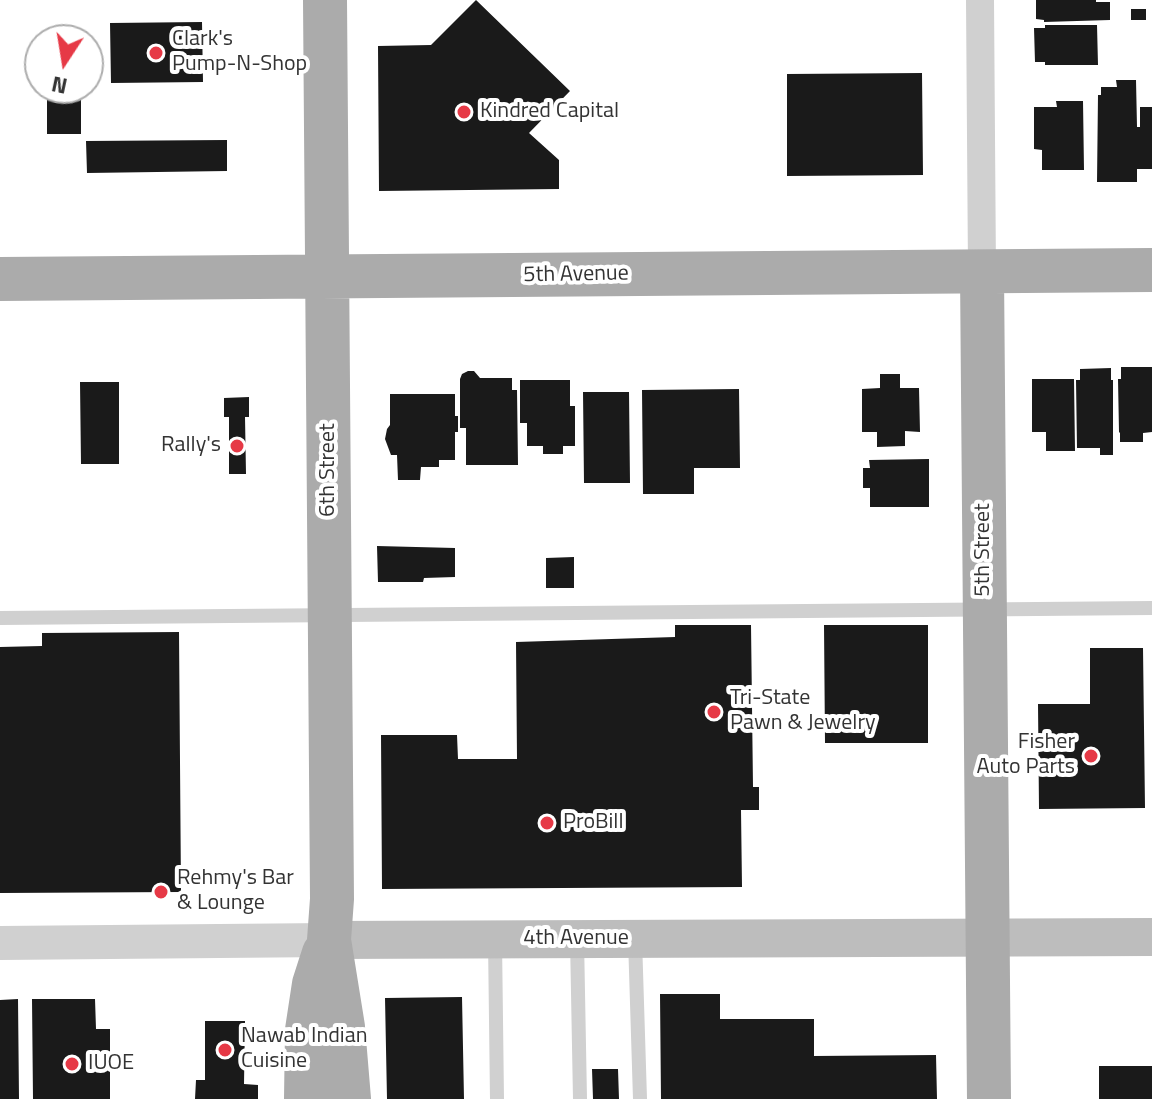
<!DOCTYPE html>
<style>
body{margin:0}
#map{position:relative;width:1152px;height:1099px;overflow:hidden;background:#fff;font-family:"Titillium Web",sans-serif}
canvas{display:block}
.north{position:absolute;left:24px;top:24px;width:80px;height:80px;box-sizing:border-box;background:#fff;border:2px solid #adadad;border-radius:50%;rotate:192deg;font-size:22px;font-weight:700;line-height:32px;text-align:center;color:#333}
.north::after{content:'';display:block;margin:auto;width:28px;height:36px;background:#e63946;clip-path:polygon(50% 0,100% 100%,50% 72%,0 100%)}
</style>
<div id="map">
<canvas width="1152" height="1099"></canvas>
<div class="north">N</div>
</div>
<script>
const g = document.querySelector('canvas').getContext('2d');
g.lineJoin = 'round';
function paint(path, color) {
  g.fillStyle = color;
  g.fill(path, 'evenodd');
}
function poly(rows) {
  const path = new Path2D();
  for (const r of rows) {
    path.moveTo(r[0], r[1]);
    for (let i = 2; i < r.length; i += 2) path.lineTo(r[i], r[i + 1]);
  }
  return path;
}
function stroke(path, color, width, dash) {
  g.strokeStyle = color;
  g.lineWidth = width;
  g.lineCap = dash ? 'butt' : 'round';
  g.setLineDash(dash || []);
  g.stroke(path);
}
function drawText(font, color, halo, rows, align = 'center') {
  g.font = font + ' "Titillium Web",sans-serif';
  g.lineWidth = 8;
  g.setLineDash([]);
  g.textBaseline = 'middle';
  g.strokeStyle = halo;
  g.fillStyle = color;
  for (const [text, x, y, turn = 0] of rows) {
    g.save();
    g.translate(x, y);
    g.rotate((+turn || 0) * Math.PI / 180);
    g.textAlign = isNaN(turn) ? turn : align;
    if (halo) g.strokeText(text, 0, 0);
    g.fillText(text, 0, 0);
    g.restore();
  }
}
paint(poly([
 [476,0,570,91,529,133,559,160,559,189,379,191,378,46,431,45],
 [1036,0,1096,0,1096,2,1110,2,1110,20,1044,22,1044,20,1036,19],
 [1131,9,1146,9,1146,20,1131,20],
 [202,22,203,82,111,83,110,23],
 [1045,25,1097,25,1098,65,1045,65,1045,62,1035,62,1034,28,1045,28],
 [922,73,923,175,787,176,787,74],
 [1116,80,1136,80,1137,127,1140,127,1140,107,1152,107,1152,169,1137,169,1137,182,1097,182,1098,95,1101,95,1101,87,1117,87],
 [47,88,81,88,81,134,47,134],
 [1056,101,1083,101,1084,170,1042,170,1042,150,1034,149,1034,107,1057,107],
 [227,140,227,171,87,173,86,141],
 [1121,367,1152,367,1152,432,1143,433,1143,442,1120,442,1120,433,1119,432,1118,379,1121,379],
 [1111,368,1111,380,1113,380,1113,455,1100,455,1100,448,1077,448,1076,380,1080,380,1080,369],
 [468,371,474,371,480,378,512,378,512,390,517,390,518,465,466,465,466,428,460,428,460,379,462,374],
 [880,374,900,374,900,388,919,388,920,432,905,431,905,446,877,447,877,432,862,432,862,389,880,388],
 [1032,379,1074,379,1075,451,1046,451,1046,432,1032,432],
 [520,380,570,380,570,406,575,406,575,446,563,446,563,454,543,454,543,446,527,446,527,423,520,423],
 [80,382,119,382,119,464,81,464],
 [739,389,740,468,694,468,694,494,643,494,642,390],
 [583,392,629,392,630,483,584,483],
 [390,394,455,394,455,416,458,416,458,432,455,432,455,460,439,460,439,467,421,467,420,480,398,480,397,455,391,455,385,439,387,429,390,425],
 [249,397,249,417,245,417,246,474,229,474,229,417,224,417,224,398],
 [929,459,929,507,870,507,870,488,863,488,863,468,870,468,869,460],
 [377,546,455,548,455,577,424,578,423,582,378,582],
 [574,557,574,588,546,588,546,558],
 [675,625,751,625,753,787,759,787,759,810,741,810,742,887,382,889,381,735,457,735,458,759,517,759,516,642,675,637],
 [824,625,928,625,928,743,825,743],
 [179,632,181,892,0,893,0,647,42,646,42,633],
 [1090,648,1143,648,1145,808,1039,809,1038,704,1090,704],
 [660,994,720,994,720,1019,814,1019,814,1056,936,1055,937,1099,661,1099],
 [462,997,464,1099,387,1099,385,998],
 [18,999,19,1099,0,1099,0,1000],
 [32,999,95,999,96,1029,110,1029,110,1099,33,1099],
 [205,1021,245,1021,244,1084,258,1085,258,1099,195,1099,196,1080,205,1080],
 [1099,1066,1152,1066,1152,1099,1099,1099],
 [592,1069,618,1069,619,1099,593,1099]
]), '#1a1a1a');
stroke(poly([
 [0,618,1152,608],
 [577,939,580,1099],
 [635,939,640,1099],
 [495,940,497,1099]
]), '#d0d0d0', 14);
stroke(poly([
 [980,0,982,272]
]), '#d0d0d0', 28);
stroke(poly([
 [0,943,329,940]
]), '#d0d0d0', 34);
stroke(poly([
 [329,940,1152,937]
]), '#bdbdbd', 38);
stroke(poly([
 [325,0,332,899,329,940,343,1027,349,1099],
 [982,272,989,1099],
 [0,279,1152,270],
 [306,1099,307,1030,314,984,324,953]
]), '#ababab', 44);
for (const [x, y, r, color] of [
 [156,53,8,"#e63946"],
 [464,112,8,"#e63946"],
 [237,446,8,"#e63946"],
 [714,712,8,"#e63946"],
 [1091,756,8,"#e63946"],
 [547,823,8,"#e63946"],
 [161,892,8,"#e63946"],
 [225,1050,8,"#e63946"],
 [72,1064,8,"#e63946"]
]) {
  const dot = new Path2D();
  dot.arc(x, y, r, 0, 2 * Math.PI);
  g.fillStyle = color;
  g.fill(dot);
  stroke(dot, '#fff', 3);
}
drawText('22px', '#333', '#fff', [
 ["Clark's",172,40],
 ["Pump-N-Shop",172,65],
 ["Kindred Capital",480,112],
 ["Rally's",221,446,"right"],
 ["Tri-State",730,699],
 ["Pawn & Jewelry",730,724],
 ["Fisher",1075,743,"right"],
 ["Auto Parts",1075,768,"right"],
 ["ProBill",563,823],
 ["Rehmy's Bar",177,879],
 ["& Lounge",177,904],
 ["Nawab Indian",241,1037],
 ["Cuisine",241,1062],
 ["IUOE",88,1064]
], 'left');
drawText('22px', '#333', '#fff', [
 ["5th Avenue",576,275,-1],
 ["6th Street",329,470,-90],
 ["5th Street",984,550,-90],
 ["4th Avenue",576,939]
]);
</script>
